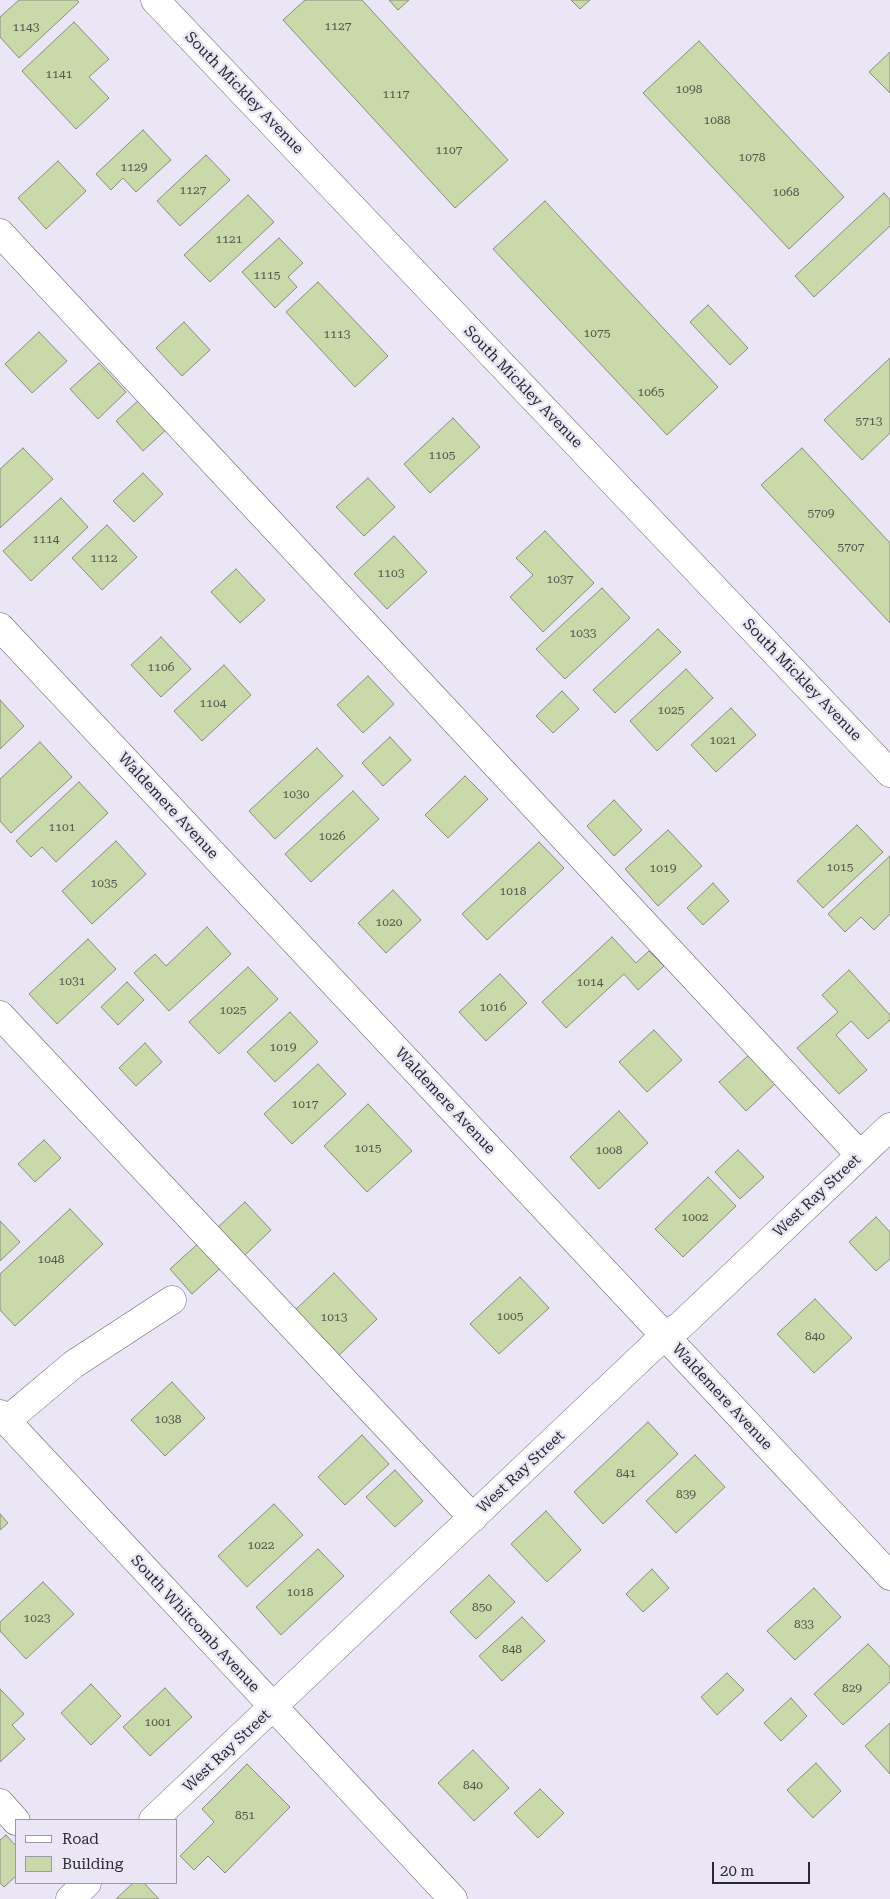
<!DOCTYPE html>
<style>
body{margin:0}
#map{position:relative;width:890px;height:1899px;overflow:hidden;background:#ebe6f5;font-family:"Roboto Serif",serif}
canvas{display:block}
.legend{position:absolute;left:15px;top:1819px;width:162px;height:65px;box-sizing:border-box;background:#ebe6f5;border:1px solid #9e9aa5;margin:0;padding:6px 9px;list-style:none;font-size:15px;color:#2a292e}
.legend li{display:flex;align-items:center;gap:10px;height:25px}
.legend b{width:25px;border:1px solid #9e9aa5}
.scale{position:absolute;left:712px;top:1862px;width:98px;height:22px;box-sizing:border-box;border:2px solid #2a292e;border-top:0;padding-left:6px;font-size:15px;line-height:18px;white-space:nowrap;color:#2a292e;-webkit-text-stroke:4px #ebe6f5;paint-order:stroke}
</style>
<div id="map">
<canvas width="890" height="1899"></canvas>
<ul class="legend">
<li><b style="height:6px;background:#fff"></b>Road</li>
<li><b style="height:14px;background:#cad9aa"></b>Building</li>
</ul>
<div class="scale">20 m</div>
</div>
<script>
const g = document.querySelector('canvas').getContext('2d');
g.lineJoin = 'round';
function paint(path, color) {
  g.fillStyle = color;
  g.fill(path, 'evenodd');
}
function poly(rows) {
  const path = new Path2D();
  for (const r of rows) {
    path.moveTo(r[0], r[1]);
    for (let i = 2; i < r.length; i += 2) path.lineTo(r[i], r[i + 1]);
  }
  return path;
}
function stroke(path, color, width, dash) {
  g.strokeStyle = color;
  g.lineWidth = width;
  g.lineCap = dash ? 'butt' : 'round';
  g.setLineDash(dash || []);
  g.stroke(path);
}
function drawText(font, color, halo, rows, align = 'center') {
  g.font = font + ' "Roboto Serif",serif';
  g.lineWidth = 5;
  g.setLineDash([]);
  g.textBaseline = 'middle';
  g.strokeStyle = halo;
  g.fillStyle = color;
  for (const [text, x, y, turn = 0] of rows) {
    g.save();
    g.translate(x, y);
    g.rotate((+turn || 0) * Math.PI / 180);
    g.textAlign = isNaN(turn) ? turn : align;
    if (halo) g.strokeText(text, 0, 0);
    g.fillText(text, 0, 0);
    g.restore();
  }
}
const building = poly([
 [19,0,77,0,79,2,19,58,0,37,0,17,19,0],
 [305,0,362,0,508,160,455,208,283,20,305,0],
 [389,0,409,0,398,10,389,0],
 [571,0,590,0,580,9,571,0],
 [74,22,109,59,89,77,109,98,76,129,22,71,74,22],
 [699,41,844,197,789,249,643,93,699,41],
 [890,52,890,93,869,72,890,52],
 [143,130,171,160,136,192,123,178,111,190,96,174,143,130],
 [206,155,230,180,180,226,157,201,206,155],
 [58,161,86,191,46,229,18,198,58,161],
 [884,193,890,200,890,226,814,297,795,276,884,193],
 [248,195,274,222,210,282,184,255,248,195],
 [545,201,718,387,667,435,493,249,545,201],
 [279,238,303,263,288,277,297,287,275,308,242,272,279,238],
 [318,282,388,356,355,387,286,312,318,282],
 [708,305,748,348,730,365,690,322,708,305],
 [184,322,210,350,182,376,156,348,184,322],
 [39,332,67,361,32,393,5,364,39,332],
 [890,358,890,433,862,460,824,420,890,358],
 [99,363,126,392,98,419,70,389,99,363],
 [141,398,169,427,143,451,116,421,141,398],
 [453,418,480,447,430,493,404,464,453,418],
 [23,448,53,479,0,528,0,469,23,448],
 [802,448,890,543,890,623,761,485,802,448],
 [143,473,163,494,134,522,113,501,143,473],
 [368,478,395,507,364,536,336,507,368,478],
 [61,498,88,527,31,581,3,551,61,498],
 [107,525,137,557,102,590,72,558,107,525],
 [545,531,594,583,543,632,510,597,533,575,516,558,545,531],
 [394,536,427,572,387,609,354,574,394,536],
 [236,569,265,600,240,623,211,592,236,569],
 [602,588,630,618,565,679,536,649,602,588],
 [658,629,681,652,615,713,593,690,658,629],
 [161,637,191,669,161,697,131,665,161,637],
 [224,665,251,695,202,741,174,711,224,665],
 [686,669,713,698,657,751,630,721,686,669],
 [368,676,394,704,363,733,337,705,368,676],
 [562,691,579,709,553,733,536,716,562,691],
 [0,700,24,726,0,749,0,700],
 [731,708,756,735,716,772,691,745,731,708],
 [390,737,411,760,383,786,362,763,390,737],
 [40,742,72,777,11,833,0,821,0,779,40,742],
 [317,748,343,776,275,839,249,811,317,748],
 [465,776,488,799,448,838,425,815,465,776],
 [79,782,108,813,56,862,42,847,31,857,16,841,79,782],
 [353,791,379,819,311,882,285,854,353,791],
 [614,800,642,830,614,856,587,826,614,800],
 [857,825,883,852,823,908,797,881,857,825],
 [668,830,702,866,658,906,625,869,668,830],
 [116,841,146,874,92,924,62,891,116,841],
 [539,842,564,868,487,940,462,914,539,842],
 [890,856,890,914,874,930,861,917,845,932,828,914,890,856],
 [713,883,729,901,703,925,687,908,713,883],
 [393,890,421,920,386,953,358,923,393,890],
 [207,927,231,954,169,1011,134,973,155,954,166,966,207,927],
 [612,937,636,963,649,951,664,966,638,990,624,974,566,1028,542,1002,612,937],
 [88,939,116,969,57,1024,29,994,88,939],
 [248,967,278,999,219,1054,189,1022,248,967],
 [849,970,890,1015,890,1020,868,1039,851,1021,836,1035,867,1070,839,1094,797,1048,838,1012,822,995,849,970],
 [500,974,527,1003,486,1041,459,1012,500,974],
 [127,982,144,1000,118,1025,101,1007,127,982],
 [290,1012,318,1042,275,1082,247,1052,290,1012],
 [654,1030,682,1060,647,1092,619,1062,654,1030],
 [145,1043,162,1062,136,1086,119,1068,145,1043],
 [749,1055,776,1083,746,1111,719,1082,749,1055],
 [318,1064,346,1094,292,1144,264,1114,318,1064],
 [368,1104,412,1151,367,1192,324,1146,368,1104],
 [619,1111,648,1143,599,1189,570,1157,619,1111],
 [44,1140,61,1158,35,1182,18,1164,44,1140],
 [738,1150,764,1177,740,1199,715,1172,738,1150],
 [708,1177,736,1206,683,1257,655,1229,708,1177],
 [245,1202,271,1230,243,1257,216,1229,245,1202],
 [70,1209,103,1244,15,1326,0,1310,0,1274,70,1209],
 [876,1217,890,1232,890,1259,876,1271,849,1242,876,1217],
 [0,1221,20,1242,0,1261,0,1221],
 [202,1240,225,1264,192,1294,170,1269,202,1240],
 [334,1273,377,1319,334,1360,291,1314,334,1273],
 [520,1277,549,1308,499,1354,470,1324,520,1277],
 [815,1299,852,1338,814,1373,777,1334,815,1299],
 [172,1382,205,1418,165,1456,131,1420,172,1382],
 [648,1422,678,1454,603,1524,574,1492,648,1422],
 [362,1435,389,1464,345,1505,318,1477,362,1435],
 [695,1455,725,1487,676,1533,646,1501,695,1455],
 [395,1470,423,1501,395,1527,366,1497,395,1470],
 [274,1504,303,1535,247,1587,218,1556,274,1504],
 [546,1511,581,1550,547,1582,511,1544,546,1511],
 [0,1514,8,1523,0,1530,0,1514],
 [318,1549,344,1576,281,1635,256,1607,318,1549],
 [652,1569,669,1588,643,1612,626,1594,652,1569],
 [489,1575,515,1602,476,1639,450,1612,489,1575],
 [43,1582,74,1614,26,1659,0,1631,0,1622,43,1582],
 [814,1588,841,1617,795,1660,767,1631,814,1588],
 [522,1617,545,1641,502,1681,479,1656,522,1617],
 [868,1644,890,1667,890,1682,843,1725,814,1694,868,1644],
 [727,1673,744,1690,717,1715,701,1697,727,1673],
 [91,1684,121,1716,91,1745,61,1713,91,1684],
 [165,1688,192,1717,150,1756,123,1727,165,1688],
 [0,1689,24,1714,12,1725,25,1739,0,1762,0,1689],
 [791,1698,807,1716,781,1741,764,1723,791,1698],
 [890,1723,890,1774,865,1746,890,1723],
 [473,1750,509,1788,474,1821,438,1783,473,1750],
 [816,1763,841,1791,813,1818,787,1790,816,1763],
 [247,1764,290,1807,225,1873,208,1856,194,1870,180,1856,214,1822,202,1809,247,1764],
 [540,1789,564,1813,538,1838,514,1813,540,1789],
 [6,1835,16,1846,16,1876,4,1887,0,1883,0,1840,6,1835],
 [133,1883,144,1883,159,1899,116,1899,133,1883]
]);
paint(building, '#cad9aa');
stroke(building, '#888d7f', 1);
const minor = poly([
 [155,0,890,773],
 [0,233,860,1155],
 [0,627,890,1576],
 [0,1015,473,1518],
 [0,1414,453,1899],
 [6,1421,74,1364,172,1300],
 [0,1803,16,1821],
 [153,1820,665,1335,680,1326,890,1127],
 [70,1899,87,1883]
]);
stroke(minor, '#696572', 29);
stroke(minor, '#fff', 28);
drawText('12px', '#52554d', null, [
 ["1127",338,26],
 ["1143",26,27],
 ["1141",59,74],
 ["1098",689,89],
 ["1117",396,94],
 ["1088",717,120],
 ["1107",449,150],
 ["1078",752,157],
 ["1129",134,167],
 ["1127",193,190],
 ["1068",786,192],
 ["1121",229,239],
 ["1115",267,275],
 ["1075",597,333],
 ["1113",337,334],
 ["1065",651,392],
 ["5713",869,421],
 ["1105",442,455],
 ["5709",821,513],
 ["1114",46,539],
 ["5707",851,547],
 ["1112",104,558],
 ["1103",391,573],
 ["1037",560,579],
 ["1033",583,633],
 ["1106",161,667],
 ["1104",213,703],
 ["1025",671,710],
 ["1021",723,740],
 ["1030",296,794],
 ["1101",62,827],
 ["1026",332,836],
 ["1015",840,867],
 ["1019",663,868],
 ["1035",104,883],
 ["1018",513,891],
 ["1020",389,922],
 ["1031",72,981],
 ["1014",590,982],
 ["1016",493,1007],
 ["1025",233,1010],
 ["1019",283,1047],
 ["1017",305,1104],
 ["1015",368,1148],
 ["1008",609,1150],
 ["1002",695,1217],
 ["1048",51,1259],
 ["1005",510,1316],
 ["1013",334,1317],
 ["840",815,1336],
 ["1038",168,1419],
 ["841",626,1473],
 ["839",686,1494],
 ["1022",261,1545],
 ["1018",300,1592],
 ["850",482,1607],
 ["1023",37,1618],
 ["833",804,1624],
 ["848",512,1649],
 ["829",852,1688],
 ["1001",158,1722],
 ["840",473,1785],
 ["851",245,1815]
]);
drawText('15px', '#2a292e', '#ebe6f5', [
 ["South Mickley Avenue",244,93,46],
 ["South Mickley Avenue",523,387,46],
 ["South Mickley Avenue",802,680,46],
 ["Waldemere Avenue",168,806,47],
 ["Waldemere Avenue",445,1101,47],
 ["West Ray Street",817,1196,-43],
 ["Waldemere Avenue",722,1397,47],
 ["West Ray Street",521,1472,-43],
 ["South Whitcomb Avenue",195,1624,47],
 ["West Ray Street",227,1751,-43]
]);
</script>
